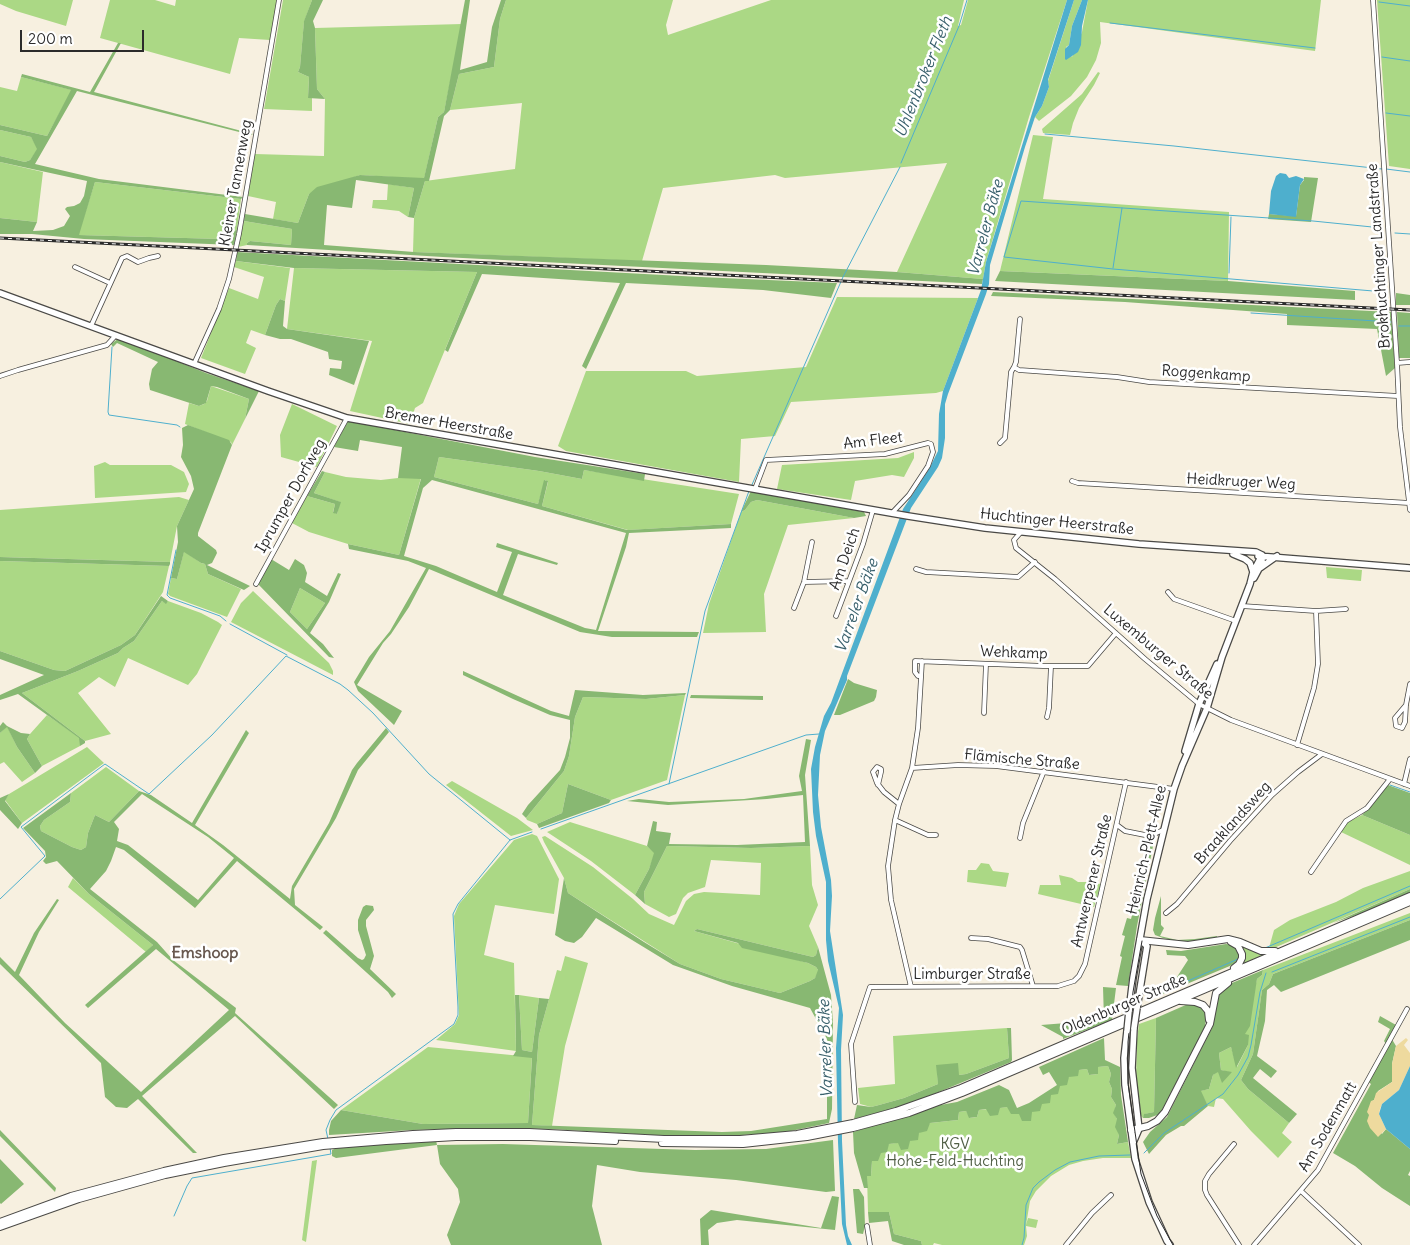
<!DOCTYPE html>
<meta charset="utf-8">
<style>
body{margin:0}
#map{position:relative;width:1410px;height:1245px;overflow:hidden;background:#f7f0e0;font-family:Delius,sans-serif}
canvas{display:block}
.scale{position:absolute;left:20px;top:30px;width:124px;height:22px;box-sizing:border-box;border:2px solid #2b2b2b;border-top:0;padding-left:6px;font-size:15px;line-height:18px;white-space:nowrap;color:#2b2b2b;-webkit-text-stroke:4px #fff;paint-order:stroke}
</style>
<div id="map">
<canvas width="1410" height="1245"></canvas>
<div class="scale">200 m</div>
</div>
<script>
const g = document.querySelector('canvas').getContext('2d');
g.lineJoin = 'round';
function paint(path, color) {
  g.fillStyle = color;
  g.fill(path, 'evenodd');
}
function poly(rows) {
  const path = new Path2D();
  for (const r of rows) {
    path.moveTo(r[0], r[1]);
    for (let i = 2; i < r.length; i += 2) path.lineTo(r[i], r[i + 1]);
  }
  return path;
}
function stroke(path, color, width, dash) {
  g.strokeStyle = color;
  g.lineWidth = width;
  g.lineCap = dash ? 'butt' : 'round';
  g.setLineDash(dash || []);
  g.stroke(path);
}
function drawText(font, color, halo, rows, align = 'center') {
  g.font = font + ' Delius,sans-serif';
  g.lineWidth = 5;
  g.setLineDash([]);
  g.textBaseline = 'middle';
  g.strokeStyle = halo;
  g.fillStyle = color;
  for (const [text, x, y, turn = 0] of rows) {
    g.save();
    g.translate(x, y);
    g.rotate((+turn || 0) * Math.PI / 180);
    g.textAlign = isNaN(turn) ? turn : align;
    if (halo) g.strokeText(text, 0, 0);
    g.fillText(text, 0, 0);
    g.restore();
  }
}
paint(poly([
 [0,0,73,0,66,26,16,11,0,4],
 [110,0,155,0,175,6,176,0,277,0,270,40,239,38,230,74,100,38],
 [283,0,312,0,304,22,300,67,298,72,309,77,308,98,312,98,312,111,264,109],
 [506,0,673,0,666,25,668,35,771,0,964,0,958,26,961,25,968,0,1067,0,1029,117,986,262,983,279,897,272,947,163,785,178,775,175,663,188,642,261,413,252,414,218,425,181,515,169,522,103,450,110,459,74,494,67,500,19],
 [1074,0,1082,0,1072,26,1069,45,1066,47,1072,57,1082,32,1088,0,1321,0,1315,51,1100,22,1101,43,1096,60,1087,77,1071,96,1039,121,1035,117,1042,106,1049,87,1048,81],
 [1377,0,1410,0,1410,169,1389,166],
 [462,24,444,112,438,117,424,179,360,175,309,194,298,223,273,219,276,202,248,196,255,154,324,156,325,99,317,89,315,28],
 [1098,72,1100,73,1094,85,1079,108,1073,123,1070,135,1043,133,1042,129,1082,94],
 [21,77,72,90,47,136,0,125,0,87,17,91],
 [0,130,31,137,38,149,30,160,25,162,0,156],
 [1033,135,1053,137,1043,199,1229,212,1228,281,1000,271],
 [0,162,43,172,37,222,0,218],
 [95,182,241,199,237,230,228,232,221,239,78,235],
 [388,184,414,188,408,217,399,211,372,208,373,200,387,200],
 [244,221,292,229,291,245,250,241,247,243,247,245,238,247],
 [236,261,290,268,285,301,280,299,276,305,265,335,251,330,246,343,256,348,245,374,201,358,229,288,258,299,264,277,234,267],
 [294,268,477,272,423,403,415,408,410,424,350,411,372,341,287,329],
 [837,297,978,298,943,391,936,393,791,402,775,436,741,439,739,482,566,451,558,446,586,371,686,371,697,376,806,367],
 [211,386,249,399,245,419,232,445,231,442,185,424,189,403,199,406,204,404,207,401],
 [292,404,337,426,317,467,281,457,280,435],
 [914,452,914,458,904,477,892,475,855,481,851,500,777,489,782,465,898,458],
 [439,457,539,471,582,479,584,470,739,494,731,524,628,530,542,506,548,482,545,480,538,504,434,477],
 [105,462,110,465,171,465,184,472,189,484,186,492,95,498,94,466],
 [325,472,346,477,381,480,398,478,421,478,399,555,348,544,309,532,292,523,307,496,335,504,333,512,337,514,340,502,314,493],
 [179,497,189,500,177,526,170,562,0,557,0,510],
 [757,500,854,518,788,525,764,594,766,632,703,633,709,604,741,512,745,510,751,502],
 [184,551,201,563,205,564,208,574,241,589,227,617,170,596,168,594,171,578,177,579],
 [0,561,169,566,163,592,135,635,121,645,65,671,54,670,0,651],
 [1326,567,1362,570,1361,581,1327,578],
 [300,588,325,603,307,629,290,612],
 [253,591,329,663,333,671,333,675,231,622,241,603],
 [162,601,166,603,168,601,201,613,218,622,222,625,197,674,188,685,128,658,115,687,99,677,78,693,111,734,85,741,22,693,78,671,118,653,123,648,134,641],
 [685,695,667,780,611,800,568,784,562,813,537,824,527,820,526,818,564,771,569,756,575,717,583,697,646,699],
 [47,715,80,738,80,746,42,766,27,739,30,734],
 [7,726,17,747,35,773,22,782,4,762,0,764,0,733],
 [87,747,104,763,22,823,5,800,9,794],
 [106,767,139,791,109,822,95,815,88,833,86,847,81,850,72,847,41,831,40,826,44,820,70,802,71,793],
 [452,781,517,818,533,830,511,836,446,785],
 [1362,815,1410,835,1410,865,1341,832,1348,822],
 [570,822,647,846,655,853,649,869,635,895,591,861,547,832],
 [532,834,537,836,559,879,554,914,495,905,484,955,514,963,516,1051,436,1040,455,1024,459,1015,454,916,459,904,514,840],
 [545,836,593,867,633,899,649,914,674,925,686,901,694,894,704,892,760,895,761,863,711,860,705,887,688,893,683,898,676,914,669,917,645,904,644,892,667,846,751,848,810,846,812,885,818,905,809,926,818,947,816,955,813,957,697,929,694,931,808,963,816,967,818,970,818,973,815,978,810,981,780,993,721,979,680,964,568,893,564,878,544,842,542,837],
 [981,863,989,864,993,871,1009,873,1006,887,967,882,968,870,976,870],
 [1410,871,1410,889,1274,948,1269,948,1274,930,1290,920,1336,902,1363,888],
 [1059,875,1072,878,1078,882,1090,882,1101,884,1094,907,1038,894,1040,885,1061,885],
 [73,878,89,894,153,945,146,952,68,887],
 [1410,913,1410,920,1273,974,1269,984,1262,990,1253,1054,1241,1080,1248,1089,1289,1123,1282,1133,1292,1142,1278,1158,1251,1131,1223,1099,1216,1098,1214,1107,1208,1106,1200,1091,1209,1089,1213,1075,1218,1071,1232,1073,1221,1070,1219,1053,1231,1047,1237,1067,1248,1045,1244,1034,1257,979,1262,975,1263,970],
 [1241,946,1242,946,1269,954,1242,965,1245,958],
 [565,956,588,963,565,1046,552,1126,532,1125,539,1035,557,970,561,971],
 [519,995,539,998,532,1052,522,1050],
 [1156,1018,1154,1112,1145,1114,1143,1118,1141,1116,1136,1078,1137,1039,1139,1024],
 [1007,1028,1009,1058,966,1074,959,1075,937,1065,938,1084,904,1098,879,1105,871,1107,860,1104,858,1088,895,1084,893,1036],
 [428,1047,532,1057,528,1123,423,1124,341,1110],
 [1108,1066,1111,1074,1109,1082,1112,1089,1111,1097,1116,1105,1114,1113,1117,1119,1119,1135,1117,1144,1128,1142,1131,1158,1103,1158,1083,1161,1069,1165,1051,1176,1036,1191,1030,1201,1026,1225,1028,1218,1038,1220,1036,1228,1026,1226,1027,1236,1024,1245,942,1245,934,1243,933,1245,922,1245,921,1241,894,1234,889,1212,868,1212,867,1176,871,1176,872,1161,889,1144,910,1141,930,1123,958,1120,959,1112,966,1111,970,1118,977,1117,979,1110,1007,1107,1032,1112,1069,1077,1079,1070,1087,1069,1089,1075,1098,1074,1098,1067],
 [317,1160,306,1242,302,1240,312,1161]
]), '#abd885');
paint(poly([
 [312,0,323,0,313,21,315,28,317,89,325,99,308,98,309,77,298,72,300,67,304,21],
 [465,0,470,0,460,70,487,62,492,27,501,0,506,0,500,19,494,67,459,74,450,110,444,116,429,181,425,181,414,218,408,217,414,188,356,180,352,208,327,205,324,245,414,252,766,265,897,272,983,279,982,284,443,257,247,245,247,243,250,241,291,245,292,229,244,221,245,214,298,223,309,194,317,187,360,175,424,178,438,117,444,112],
 [118,43,121,43,94,92,253,134,251,135,77,91,35,164,99,179,243,197,241,199,95,182,79,235,221,239,228,232,237,230,234,245,84,239,32,234,0,234,0,218,37,222,33,231,53,230,64,226,70,216,65,209,67,207,74,206,80,203,84,196,87,181,0,162,0,156,25,162,30,160,37,149,31,137,0,130,0,125,47,136,71,90,21,77,22,74,90,92],
 [1304,177,1318,178,1311,222,1268,219,1269,214,1296,216,1300,185,1304,180],
 [237,252,700,277,837,283,831,298,763,290,626,283,586,369,582,366,620,283,482,274,448,352,445,350,477,272,294,268,236,261],
 [1000,271,1228,281,1355,291,1355,300,995,281],
 [993,292,1391,312,1395,368,1386,376,1377,329,1287,325,1287,314,1125,302,991,296],
 [1396,293,1410,295,1410,305,1396,305],
 [280,299,285,301,283,326,287,329,369,341,354,385,329,375,330,368,341,369,342,361,329,359,328,352,291,339,280,339,265,335,276,305],
 [1397,312,1410,313,1410,358,1399,358],
 [119,338,206,373,259,391,245,419,249,399,217,387,211,386,206,403,199,406,150,390,149,384,152,369,158,362,117,343,113,347,111,344],
 [348,421,535,457,645,474,644,481,584,470,582,479,539,471,439,457,434,477,538,504,544,480,548,481,542,506,627,530,731,524,731,528,629,533,626,547,598,631,699,632,697,637,612,637,580,632,429,569,409,607,391,634,383,643,357,685,402,711,394,725,358,691,354,682,369,657,390,631,426,568,408,561,349,549,348,544,399,555,421,479,398,478,402,447,360,440,358,451,334,447],
 [432,480,626,533,596,630,585,628,503,595,518,554,557,565,558,563,497,543,496,547,512,552,497,592,436,566,404,556,423,488],
 [188,425,229,440,232,445,198,533,198,536,216,550,217,553,212,563,207,565,250,586,244,590,208,574,205,564,201,563,184,552,177,579,171,578,178,542,177,526,194,489,191,476,181,457,183,445,182,428],
 [322,471,325,472,314,493,341,502,337,514,333,513,335,504,307,496],
 [751,491,864,512,866,516,854,518,757,500,751,502,745,510,741,512],
 [0,557,170,562,170,564,169,566,0,561],
 [271,559,289,570,295,559,304,565,307,573,305,582,327,596,338,573,341,574,329,602,310,633,323,644,334,658,329,657,258,584],
 [300,588,325,603,307,629,290,612],
 [161,596,168,601,166,604,162,601,134,641,123,648,118,653,78,671,22,693,85,741,85,743,80,746,79,738,18,694,0,700,0,695,44,675,0,659,0,651,54,670,65,671,121,645,135,635],
 [463,671,551,711,569,716,575,690,643,695,686,693,685,695,646,699,583,697,575,717,569,756,564,771,526,818,522,814,528,805,560,770,565,757,570,738,570,720,550,715,513,699,463,675],
 [848,679,854,683,877,690,876,697,874,701,840,715,834,715],
 [691,695,763,696,763,700,690,698],
 [3,722,7,726,21,733,30,734,27,739,42,766,35,773,17,747,7,727,0,733,0,726],
 [386,728,389,732,358,770,336,818,294,889,295,905,323,927,320,930,237,861,195,908,124,850,116,847,111,861,106,871,90,889,157,942,173,960,236,1008,235,1013,338,1105,334,1109,235,1016,142,1096,197,1153,193,1153,138,1099,127,1108,116,1107,105,1097,101,1063,0,964,0,957,15,972,34,933,57,899,59,900,39,932,19,975,65,1023,141,1092,229,1010,156,949,88,1008,85,1005,153,945,89,894,57,861,46,864,43,861,46,857,45,851,23,828,71,793,70,802,44,820,40,826,41,831,72,847,81,850,86,847,88,833,95,815,109,822,139,791,151,795,192,823,246,730,249,733,195,825,223,845,290,899,292,886,329,823,352,770,357,763],
 [142,794,208,837,234,858,198,900,128,845,117,841,119,829,114,822],
 [806,739,811,740,805,775,810,846,751,848,667,846,644,892,645,904,635,895,649,869,654,853,647,846,653,821,657,822,656,831,671,833,669,844,737,845,805,842,803,795,767,799,668,805,627,801,639,799,669,802,744,799,802,791,799,776],
 [568,784,611,800,609,803,539,828,537,824,562,813],
 [1388,785,1410,793,1410,835,1362,815],
 [9,794,5,801,22,823,18,829,0,810,0,798],
 [1152,840,1154,841,1137,926,1128,986,1116,985,1122,957,1120,956,1125,936,1122,935,1127,918,1131,919],
 [564,878,568,893,644,942,680,964,721,979,780,993,810,981,815,978,818,970,816,967,808,963,742,948,738,943,694,931,697,929,813,957,816,955,818,947,831,995,833,1023,832,1109,829,1123,786,1132,728,1136,669,1136,550,1129,490,1128,413,1130,329,1135,329,1130,331,1121,341,1110,423,1124,528,1123,532,1058,513,1056,516,1051,515,995,519,995,522,1050,532,1052,539,998,549,999,539,1035,532,1125,722,1132,751,1131,827,1119,827,1039,810,1008,732,986,673,965,596,918,582,937,574,943,565,941,555,935],
 [1410,889,1410,893,1359,914,1333,923],
 [1161,896,1161,925,1164,928,1160,936,1177,940,1195,939,1217,936,1217,938,1185,943,1163,938,1155,935,1153,930,1155,918],
 [366,905,373,906,374,910,366,920,366,926,374,956,370,969,396,994,392,998,388,992,323,933,326,930,358,958,362,960,364,959,366,955,358,930,358,920,363,907],
 [1410,920,1410,940,1281,992,1274,985,1267,990,1265,1021,1257,1056,1277,1071,1271,1078,1260,1069,1253,1078,1297,1114,1289,1123,1248,1089,1241,1080,1253,1054,1262,990,1269,984,1273,974],
 [1226,944,1233,945,1239,951,1240,958,1237,963,1158,996,1156,990,1175,980,1188,960,1185,956,1167,955,1166,950,1181,951],
 [1263,970,1262,975,1257,979,1250,1026,1245,1034,1249,1035,1248,1045,1236,1068,1231,1047,1219,1053,1221,1070,1232,1072,1222,1083,1218,1072,1213,1075,1209,1089,1201,1091,1208,1106,1184,1126,1181,1126,1166,1135,1149,1154,1143,1142,1150,1132,1167,1117,1172,1107,1213,1026,1218,995,1222,989,1232,983],
 [1103,987,1116,988,1112,1020,1063,1039,1063,1037,1041,1025,1104,1020],
 [1188,1004,1194,1004,1203,1008,1206,1015,1205,1027,1160,1114,1149,1118,1143,1118,1144,1114,1154,1112,1156,1018],
 [1380,1016,1396,1025,1390,1036,1396,1046,1392,1064,1392,1082,1378,1091,1374,1100,1371,1102,1369,1115,1382,1134,1386,1129,1410,1149,1410,1171,1408,1175,1410,1176,1410,1206,1382,1188,1355,1166,1333,1153,1371,1084,1366,1080,1386,1044,1384,1041,1390,1029,1378,1022],
 [1007,1028,1011,1028,1012,1060,1011,1062,910,1104,854,1119,857,1105,871,1107,879,1105,904,1098,938,1084,936,1065,958,1063,959,1075,966,1074,1009,1058],
 [1104,1038,1105,1060,1120,1067,1121,1095,1128,1142,1117,1144,1119,1135,1115,1127,1117,1119,1113,1113,1116,1105,1111,1097,1112,1089,1109,1082,1111,1074,1108,1066,1098,1067,1098,1074,1089,1075,1087,1069,1079,1070,1078,1076,1069,1077,1067,1085,1060,1086,1058,1094,1051,1095,1050,1103,1042,1104,1040,1111,1032,1112,1031,1121,1022,1121,1019,1114,1011,1114,1007,1107,1000,1108,998,1115,990,1116,986,1109,979,1110,977,1117,969,1118,966,1111,959,1112,958,1120,930,1123,927,1131,919,1133,918,1140,910,1141,908,1149,901,1150,898,1143,889,1144,887,1152,881,1153,878,1161,872,1161,871,1176,867,1176,868,1188,864,1188,854,1153,853,1132,935,1106,957,1102,999,1085,1009,1090,1017,1108,1029,1103,1057,1085,1049,1072,1043,1075,1039,1067],
 [0,1130,56,1188,55,1192,0,1136],
 [436,1140,437,1145,503,1144,695,1150,766,1149,833,1140,835,1191,826,1192,736,1180,640,1172,597,1165,592,1206,602,1245,451,1245,447,1235,460,1202,458,1189,440,1164,437,1145,336,1158,332,1156,332,1150,337,1148],
 [0,1159,24,1184,1,1204,0,1203],
 [853,1189,859,1189,864,1197,865,1226,863,1234,857,1233],
 [832,1196,839,1197,835,1230,737,1220,717,1223,708,1230,709,1245,701,1245,700,1219,711,1210,821,1228],
 [868,1212,889,1212,894,1234,921,1241,922,1245,904,1245,892,1241,888,1221,869,1223]
]), '#88b872');
paint(poly([
 [1406,1038,1408,1040,1404,1045,1410,1053,1410,1066,1399,1090,1382,1104,1380,1109,1379,1114,1386,1129,1378,1137,1370,1128,1367,1121,1369,1115,1367,1112,1371,1101,1374,1100,1376,1093,1392,1082,1392,1064,1396,1046]
]), '#eeda9e');
paint(poly([
 [1067,0,1074,0,1048,80,1049,87,1042,106,1035,117,1025,147,990,265,989,284,986,294,948,394,945,404,945,438,942,458,938,467,911,508,847,676,847,680,825,731,820,755,818,795,821,827,831,880,832,896,830,931,843,1015,841,1050,842,1141,846,1225,848,1236,852,1245,847,1245,842,1224,838,1142,836,1048,839,1008,828,961,826,940,826,882,816,836,813,812,811,769,815,747,824,716,831,703,903,509,929,469,938,451,939,414,943,391,981,290,986,262],
 [1082,0,1088,0,1082,26,1081,45,1078,52,1066,60,1065,59,1065,49,1069,45,1072,26],
 [1280,173,1286,174,1289,178,1296,176,1304,179,1300,185,1296,217,1269,214,1271,191,1276,176],
 [1410,1066,1410,1149,1386,1129,1379,1114,1382,1104,1399,1090]
]), '#4eafcd');
stroke(poly([
 [1379,2,1410,6],
 [1110,23,1315,48],
 [1382,57,1410,61],
 [1386,113,1410,116],
 [1045,134,1174,146,1382,169],
 [901,163,959,26,967,0],
 [1386,169,1410,172],
 [1382,228,1313,221,1021,201,1004,257,1113,269,1385,292],
 [1395,233,1410,234],
 [1113,268,1122,208],
 [1229,273,1231,217],
 [1251,313,1391,322],
 [1399,326,1410,326],
 [112,347,108,412,109,415,177,425,180,427],
 [751,487,843,277,900,167],
 [176,550,167,595,170,598,220,616,226,621],
 [230,624,287,655],
 [669,784,705,611,749,491],
 [1390,785,1410,792],
 [541,829,806,735,819,734],
 [0,899,45,856,21,827,105,764,149,794,212,735,286,656,340,684,348,690,373,713,429,774,510,840],
 [1265,948,1410,886],
 [1272,972,1410,917],
 [1158,994,1238,959],
 [328,1139,326,1130,330,1120,336,1110,454,1024,458,1015,458,1007,453,914,458,904,510,840,532,832],
 [1144,1153,1164,1133,1223,1094,1238,1075,1248,1057,1251,1045,1260,992,1266,973],
 [174,1216,187,1186,192,1178,331,1154,330,1148],
 [1022,1245,1024,1238,1026,1205,1033,1188,1039,1182,1055,1170,1070,1162,1099,1156,1130,1155]
]), '#4eafcd', 1);
const minor = poly([
 [1373,0,1397,363,1400,427,1410,510],
 [75,267,110,283],
 [91,326,122,258,127,256,138,262,149,258,158,256],
 [1397,363,1410,362],
 [194,364,219,309,229,279,239,234,279,0],
 [1014,367,1016,362,1020,319],
 [0,376,18,370,107,345,116,335],
 [1000,443,1005,438,1011,372,1014,367,1019,370,1117,377,1149,382,1398,396],
 [1072,481,1078,483,1409,503],
 [755,489,766,460,885,454,928,443,931,444,933,452,928,466,909,495,892,513],
 [1021,532,1014,540,1016,548,1055,579,1145,659,1199,704,1231,720,1410,786],
 [916,569,926,572,1018,577,1035,562],
 [804,582,849,581],
 [256,584,347,418],
 [1168,592,1174,599,1236,621],
 [1242,606,1316,611,1346,609],
 [794,608,804,582,812,542],
 [836,616,863,544,873,510],
 [921,676,918,676,915,672,915,661,1043,666,1088,666,1116,633],
 [1406,705,1395,718,1396,726,1402,728,1405,722,1406,705,1410,684],
 [984,713,986,664],
 [1047,717,1049,708,1051,666],
 [1297,745,1314,688,1318,664,1316,611],
 [912,768,918,728,922,661],
 [1404,784,1410,759],
 [878,785,881,772,881,769,877,767,873,772,877,783,884,792,899,804],
 [895,820,928,835,936,835],
 [1117,825,1125,831,1150,836,1163,830],
 [1020,838,1023,823,1044,771],
 [1311,872,1346,821,1367,808,1390,779],
 [1166,913,1177,904,1230,841,1272,795,1298,772,1322,754],
 [971,938,988,939,1020,947,1022,950,1033,986],
 [911,987,891,900,888,866,895,820,899,804,912,768,958,765,996,766,1174,789],
 [855,1102,851,1044,870,987,1058,986,1074,981,1079,976,1085,964,1126,782],
 [1234,1144,1209,1174,1205,1181,1205,1190,1207,1195,1239,1245],
 [1301,1191,1359,1245],
 [867,1226,870,1245],
 [1066,1245,1092,1213,1111,1195],
 [1254,1245,1318,1170,1407,1009]
]);
const secondary = poly([
 [0,293,268,391,347,418,908,516,985,528,1139,544,1256,552,1262,555],
 [1233,554,1245,559,1250,563,1253,572],
 [1258,556,1410,568],
 [1260,568,1277,556],
 [1254,578,1262,563,1262,555],
 [1185,751,1199,704,1217,664],
 [1137,1008,1147,946,1140,940],
 [1129,1011,1133,978,1147,899,1174,789,1182,766,1207,708,1222,657,1250,584,1253,572,1262,555],
 [1127,1031,1124,1058,1125,1085,1135,1159,1149,1202,1167,1241,1170,1245],
 [1133,1143,1139,1129,1132,1068,1134,1028]
]);
const trunk = poly([
 [1140,940,1188,945,1228,939,1240,942,1261,951,1275,951],
 [1231,942,1238,946,1242,954,1242,958,1239,964,1234,968],
 [1181,1001,1195,1002,1203,1005,1208,1011,1209,1020],
 [1131,1130,1148,1126,1157,1121,1165,1112,1210,1024,1216,993,1228,983],
 [662,1143,743,1144,807,1137,853,1128,909,1113,962,1093,1410,902],
 [0,1222,71,1196,164,1171,224,1158,323,1142,413,1134,456,1132,529,1132,664,1139,740,1139,797,1134,853,1123,896,1111,961,1088,1410,896],
 [0,1227,79,1199,165,1175,224,1163,323,1146,386,1141,456,1137,530,1137,615,1141]
]);
stroke(minor, '#4a4946', 5.5);
stroke(secondary, '#4a4946', 8);
stroke(trunk, '#4a4946', 8);
stroke(minor, '#fff', 4);
stroke(secondary, '#fff', 5.5);
stroke(trunk, '#fff', 6);
stroke(poly([
 [1142,941,1133,992,1128,1042,1128,1083,1141,1174,1157,1216,1173,1245]
]), '#2b2b2b', 1);
const rail = poly([
 [0,238,1410,310]
]);
stroke(rail, '#2b2b2b', 3);
stroke(rail, '#fff', 1, [4]);
const secondaryBridge = poly([
 [1134,1028,1137,1008],
 [1127,1031,1129,1011]
]);
stroke(secondaryBridge, '#4a4946', 8, []);
stroke(secondaryBridge, '#fff', 5.5);
drawText('15px', '#2b2b2b', '#fff', [
 ["Kleiner Tannenweg",236,183,-80],
 ["Brokhuchtinger Landstraße",1379,256,-94],
 ["Roggenkamp",1206,374,4],
 ["Bremer Heerstraße",449,424,10],
 ["Am Fleet",873,441,-7],
 ["Heidkruger Weg",1241,482,3],
 ["Iprumper Dorfweg",291,496,-61],
 ["Huchtinger Heerstraße",1057,522,6],
 ["Am Deich",845,559,-71],
 ["Luxemburger Straße",1158,652,40],
 ["Wehkamp",1014,653,2],
 ["Flämische Straße",1022,760,5],
 ["Braaklandsweg",1233,823,-48],
 ["Heinrich-Plett-Allee",1147,850,-77],
 ["Antwerpener Straße",1092,881,-77],
 ["Limburger Straße",972,975],
 ["Oldenburger Straße",1124,1005,-23],
 ["Am Sodenmatt",1328,1127,-60]
]);
drawText('15px', '#515f46', '#fff', [
 ["KGV",955,1145],
 ["Hohe-Feld-Huchting",955,1162]
]);
drawText('italic 16px', '#39606c', '#fff', [
 ["Uhlenbroker Fleth",924,77,-68],
 ["Varreler Bäke",986,228,-75],
 ["Varreler Bäke",857,606,-70],
 ["Varreler Bäke",826,1049,-92]
]);
drawText('bold 16px', '#695950', '#fff', [
 ["Emshoop",205,953]
]);
</script>
